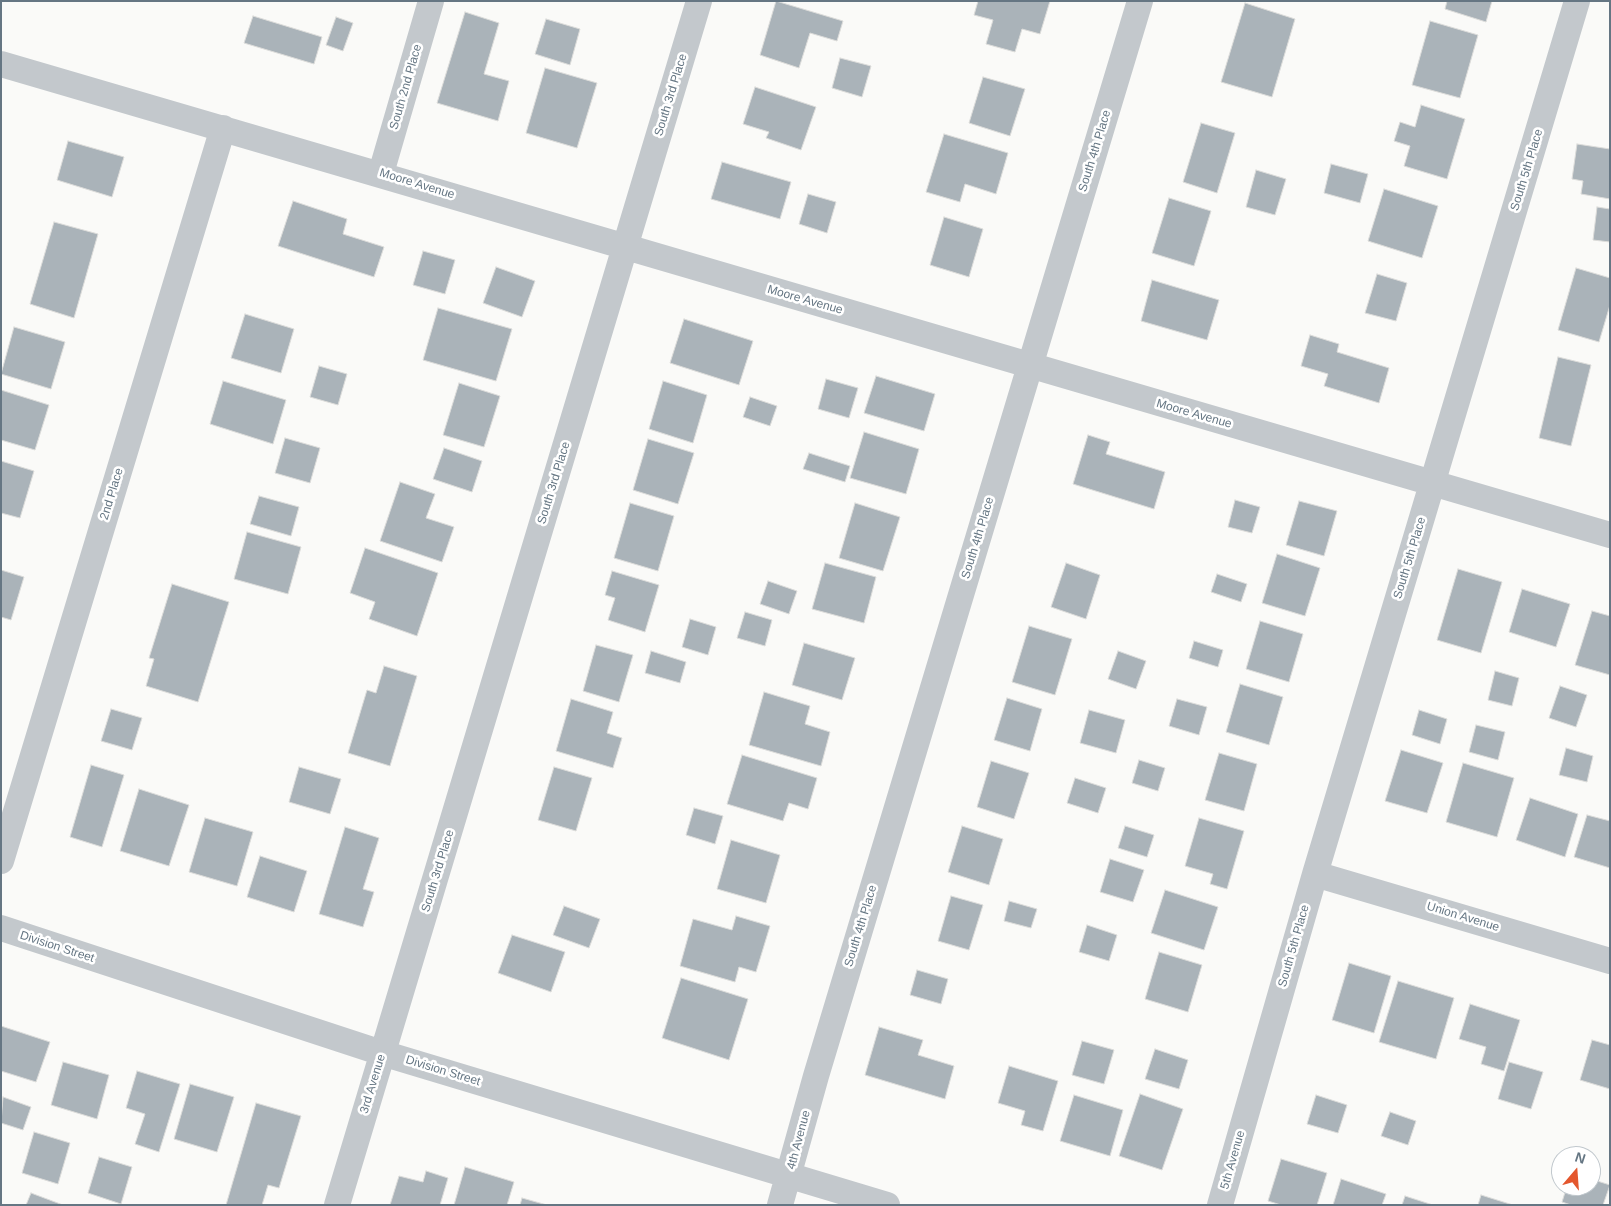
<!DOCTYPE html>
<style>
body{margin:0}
#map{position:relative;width:1611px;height:1206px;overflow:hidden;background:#fafaf8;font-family:Arial,sans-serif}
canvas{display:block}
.frame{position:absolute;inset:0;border:2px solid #657683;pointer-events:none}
.north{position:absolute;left:1551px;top:1146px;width:50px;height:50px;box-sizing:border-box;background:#fff;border:1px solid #c1c8cd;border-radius:50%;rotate:18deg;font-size:14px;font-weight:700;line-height:20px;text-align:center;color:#657683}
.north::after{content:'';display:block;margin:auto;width:18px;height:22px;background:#e4572e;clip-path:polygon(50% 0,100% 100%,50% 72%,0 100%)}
</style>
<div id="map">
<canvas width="1611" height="1206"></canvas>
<div class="frame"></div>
<div class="north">N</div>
</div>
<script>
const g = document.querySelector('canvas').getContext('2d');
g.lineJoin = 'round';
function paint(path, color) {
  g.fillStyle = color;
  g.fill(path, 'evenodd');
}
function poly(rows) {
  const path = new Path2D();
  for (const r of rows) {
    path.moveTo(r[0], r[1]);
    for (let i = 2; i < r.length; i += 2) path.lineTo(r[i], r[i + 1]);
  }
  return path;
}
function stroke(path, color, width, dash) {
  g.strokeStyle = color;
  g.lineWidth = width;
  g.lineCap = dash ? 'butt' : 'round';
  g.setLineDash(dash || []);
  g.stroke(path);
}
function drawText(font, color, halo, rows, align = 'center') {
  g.font = font + ' Arial,sans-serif';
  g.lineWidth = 5;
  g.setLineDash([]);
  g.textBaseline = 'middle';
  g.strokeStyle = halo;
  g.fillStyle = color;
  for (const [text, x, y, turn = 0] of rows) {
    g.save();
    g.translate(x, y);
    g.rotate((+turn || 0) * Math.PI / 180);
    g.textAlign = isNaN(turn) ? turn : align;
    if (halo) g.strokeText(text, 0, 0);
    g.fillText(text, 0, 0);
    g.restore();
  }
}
const building = poly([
 [776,1,843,21,837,41,810,33,799,68,760,55,776,1],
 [978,1,1050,1,1040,34,1022,29,1015,52,986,44,993,20,974,15,978,1],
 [1447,1,1492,1,1486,22,1445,9,1447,1],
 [1245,3,1295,19,1272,97,1221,82,1245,3],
 [465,12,499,23,484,74,509,81,498,121,437,103,465,12],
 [253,16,322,37,314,64,244,43,253,16],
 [336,17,353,23,343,51,326,45,336,17],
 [546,19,580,29,570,65,535,54,546,19],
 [1430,21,1478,35,1460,98,1412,85,1430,21],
 [840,58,871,66,862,97,832,88,840,58],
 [545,68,597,83,577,148,526,133,545,68],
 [983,77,1025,89,1010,136,969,123,983,77],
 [755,87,816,107,801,150,766,138,769,132,743,124,755,87],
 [1421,105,1465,119,1447,179,1404,166,1410,146,1394,141,1400,122,1415,127,1421,105],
 [1201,123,1235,133,1217,193,1183,182,1201,123],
 [944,134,1008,153,996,194,965,184,960,202,926,192,944,134],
 [68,141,124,157,112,197,57,180,68,141],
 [1577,144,1610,149,1610,199,1581,194,1583,181,1572,179,1577,144],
 [722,162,791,182,780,219,711,199,722,162],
 [1331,164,1368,174,1360,203,1324,193,1331,164],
 [1256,170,1286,179,1275,215,1246,207,1256,170],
 [1384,189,1438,206,1422,258,1368,241,1384,189],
 [808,194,836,202,827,233,799,224,808,194],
 [1169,198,1211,211,1194,266,1152,253,1169,198],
 [293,201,347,219,343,234,384,247,374,277,278,246,293,201],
 [1597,207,1610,209,1610,242,1593,240,1597,207],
 [944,217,983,229,969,277,930,265,944,217],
 [54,222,98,234,74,318,30,304,54,222],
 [423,251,455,260,445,294,413,285,423,251],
 [496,267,535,281,522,317,483,303,496,267],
 [1576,268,1610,278,1610,305,1599,342,1558,330,1576,268],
 [1377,274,1407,283,1396,321,1365,313,1377,274],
 [1152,280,1219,300,1207,340,1141,321,1152,280],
 [438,308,512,329,496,381,423,360,438,308],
 [245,314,294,329,281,373,231,358,245,314],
 [684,319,753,341,739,385,670,363,684,319],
 [14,327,65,342,51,389,1,374,14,327],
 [1310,335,1339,344,1337,352,1389,368,1379,403,1324,386,1328,374,1301,366,1310,335],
 [1558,357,1591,365,1571,446,1539,438,1558,357],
 [319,366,347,374,338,405,310,397,319,366],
 [876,376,935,394,924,431,864,413,876,376],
 [826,379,858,388,849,418,818,409,826,379],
 [223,381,286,400,273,444,210,424,223,381],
 [663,381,707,395,693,443,649,429,663,381],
 [459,383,500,396,484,447,443,435,459,383],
 [1,390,49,405,35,450,1,440,1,390],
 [750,397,777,406,770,426,743,417,750,397],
 [864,432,919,449,906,494,850,478,864,432],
 [1088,435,1110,442,1106,454,1165,472,1154,509,1073,484,1088,435],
 [285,438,320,448,310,483,275,473,285,438],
 [648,439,694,453,678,504,633,490,648,439],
 [444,448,482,461,472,492,433,479,444,448],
 [809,453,850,466,845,482,803,469,809,453],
 [1,461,34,471,20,518,1,513,1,461],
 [400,482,435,494,426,518,454,527,442,562,380,541,400,482],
 [259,496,299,507,291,536,250,524,259,496],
 [1235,500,1260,507,1252,533,1228,527,1235,500],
 [1299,501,1337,511,1324,556,1286,545,1299,501],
 [630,503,674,516,658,571,614,558,630,503],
 [855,503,900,517,883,571,839,558,855,503],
 [247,532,301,547,288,594,234,579,247,532],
 [365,548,438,573,417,636,369,619,375,602,350,593,365,548],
 [1277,554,1320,568,1305,616,1262,603,1277,554],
 [825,563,876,577,864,623,812,609,825,563],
 [1066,563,1100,575,1086,619,1051,607,1066,563],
 [1458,569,1502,582,1481,653,1437,640,1458,569],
 [1,570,24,577,11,620,1,617,1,570],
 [612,571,659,585,645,632,608,620,615,598,605,595,612,571],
 [1217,574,1247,584,1241,602,1211,592,1217,574],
 [768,581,797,591,789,614,760,604,768,581],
 [172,584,229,602,198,702,146,686,154,659,149,658,172,584],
 [1522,589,1570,604,1556,647,1509,632,1522,589],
 [1592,611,1610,616,1610,675,1575,665,1592,611],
 [745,612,772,620,765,646,737,638,745,612],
 [690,619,716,627,708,655,682,647,690,619],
 [1260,621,1303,634,1289,682,1246,669,1260,621],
 [1029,626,1072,639,1055,695,1012,682,1029,626],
 [1194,641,1223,650,1218,667,1189,658,1194,641],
 [804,643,855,658,842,700,792,685,804,643],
 [596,645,633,655,619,702,583,691,596,645],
 [651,651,686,662,680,683,645,673,651,651],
 [1118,651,1146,661,1136,689,1108,679,1118,651],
 [384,666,417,676,390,766,348,753,367,690,376,693,384,666],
 [1495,671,1519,678,1512,706,1488,700,1495,671],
 [1240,684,1283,697,1269,745,1226,732,1240,684],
 [1560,686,1587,695,1576,727,1549,718,1560,686],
 [764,692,810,706,805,724,830,732,821,766,749,745,764,692],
 [1007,698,1042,709,1030,751,994,740,1007,698],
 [571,699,613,712,607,733,622,738,613,768,556,751,571,699],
 [1177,699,1207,707,1199,735,1169,726,1177,699],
 [111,709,142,718,132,750,101,741,111,709],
 [1089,710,1125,720,1116,753,1080,743,1089,710],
 [1419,710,1447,719,1440,744,1412,735,1419,710],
 [1476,725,1505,732,1498,760,1469,752,1476,725],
 [1566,748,1593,756,1587,782,1559,775,1566,748],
 [1401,750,1443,763,1427,813,1385,801,1401,750],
 [1219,753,1257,764,1244,811,1205,800,1219,753],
 [742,755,817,778,808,809,789,803,783,821,727,804,742,755],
 [1139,760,1165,768,1158,791,1132,783,1139,760],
 [991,761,1029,773,1014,819,977,807,991,761],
 [1463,763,1514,778,1497,837,1446,822,1463,763],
 [91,765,124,775,102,847,70,837,91,765],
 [299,767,341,779,330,814,289,802,299,767],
 [554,767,592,778,576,831,538,820,554,767],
 [1075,778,1106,788,1098,813,1067,803,1075,778],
 [139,789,189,805,169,866,120,851,139,789],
 [1530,798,1578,814,1565,857,1516,840,1530,798],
 [694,808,723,816,715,844,686,835,694,808],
 [1587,815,1610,821,1610,868,1574,857,1587,815],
 [205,818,253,832,237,886,189,872,205,818],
 [1199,818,1244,831,1227,889,1210,884,1213,874,1185,866,1199,818],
 [962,826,1003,839,989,885,948,872,962,826],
 [1125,826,1154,835,1147,857,1118,848,1125,826],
 [345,827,379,838,363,889,374,892,363,927,319,914,345,827],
 [731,840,780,855,766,903,717,889,731,840],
 [260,856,307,871,294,912,247,897,260,856],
 [1110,859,1144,870,1133,902,1100,892,1110,859],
 [1165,890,1218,907,1204,950,1151,933,1165,890],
 [951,896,983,905,969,950,938,941,951,896],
 [1009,901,1037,909,1031,928,1004,921,1009,901],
 [564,906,600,919,589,948,553,935,564,906],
 [736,916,770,926,756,972,739,967,735,982,680,966,693,919,732,930,736,916],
 [1087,925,1117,935,1109,961,1079,952,1087,925],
 [512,935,565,952,551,992,498,973,512,935],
 [1159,952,1202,965,1188,1012,1145,999,1159,952],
 [1349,963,1391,976,1374,1033,1332,1020,1349,963],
 [917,970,948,979,941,1004,910,995,917,970],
 [681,978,748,999,729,1060,662,1038,681,978],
 [1398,981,1454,998,1436,1059,1379,1042,1398,981],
 [1470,1004,1520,1020,1504,1071,1481,1064,1486,1047,1459,1039,1470,1004],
 [1,1026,50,1042,36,1082,1,1071,1,1026],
 [879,1027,923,1040,918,1055,954,1066,945,1099,865,1075,879,1027],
 [1592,1040,1610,1045,1610,1089,1580,1080,1592,1040],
 [1082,1041,1114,1050,1104,1084,1072,1075,1082,1041],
 [1155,1049,1188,1060,1179,1089,1145,1079,1155,1049],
 [63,1062,109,1075,97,1119,51,1105,63,1062],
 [1509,1062,1543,1072,1531,1109,1498,1099,1509,1062],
 [1009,1066,1058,1081,1043,1131,1021,1125,1025,1111,998,1103,1009,1066],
 [137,1071,180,1084,159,1152,135,1144,145,1114,126,1108,137,1071],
 [190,1084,234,1097,217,1152,174,1139,190,1084],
 [1140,1094,1183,1109,1162,1170,1119,1156,1140,1094],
 [1074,1095,1123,1110,1110,1156,1060,1141,1074,1095],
 [1316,1095,1347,1105,1338,1133,1307,1124,1316,1095],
 [3,1097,31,1107,23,1130,1,1123,3,1097],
 [256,1103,301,1116,279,1188,268,1185,262,1205,226,1205,256,1103],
 [1390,1112,1416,1121,1408,1145,1381,1136,1390,1112],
 [34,1132,70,1143,58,1184,22,1173,34,1132],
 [99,1157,132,1167,121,1204,88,1193,99,1157],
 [1281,1159,1327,1173,1317,1205,1281,1205,1268,1201,1281,1159],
 [465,1167,514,1182,507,1205,454,1205,465,1167],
 [426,1171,448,1178,440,1205,390,1205,399,1176,423,1182,426,1171],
 [1341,1179,1386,1194,1382,1205,1333,1205,1341,1179],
 [1591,1179,1610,1185,1603,1205,1571,1205,1562,1202,1567,1186,1591,1186,1591,1179],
 [31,1193,63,1205,26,1205,31,1193],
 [1481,1195,1513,1205,1478,1205,1481,1195],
 [1405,1196,1433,1205,1402,1205,1405,1196],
 [522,1198,547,1205,520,1205,522,1198]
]);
paint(building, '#aab3b9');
stroke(building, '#dcdcda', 1);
stroke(poly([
 [1,64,1610,535],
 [381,173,431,1],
 [1,861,223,128],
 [1315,874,1610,961],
 [1,928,382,1053,887,1205],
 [337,1205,699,1],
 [780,1205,816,1076,1140,1],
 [1220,1205,1315,874,1577,1]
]), '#c3c8cc', 26);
drawText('12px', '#657683', '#fff', [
 ["South 2nd Place",406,87,-74],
 ["South 3rd Place",671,95,-73],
 ["South 4th Place",1095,151,-73],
 ["South 5th Place",1527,170,-73],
 ["Moore Avenue",417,184,17],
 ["Moore Avenue",805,300,16],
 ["Moore Avenue",1194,414,16],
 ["South 3rd Place",554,483,-73],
 ["2nd Place",112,494,-73],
 ["South 4th Place",978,538,-73],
 ["South 5th Place",1410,558,-73],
 ["South 3rd Place",438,871,-73],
 ["Union Avenue",1463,917,17],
 ["South 4th Place",861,926,-73],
 ["South 5th Place",1294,946,-74],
 ["Division Street",57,947,18],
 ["Division Street",443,1071,17],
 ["3rd Avenue",373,1084,-73],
 ["4th Avenue",799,1140,-75],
 ["5th Avenue",1233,1160,-74]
]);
</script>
